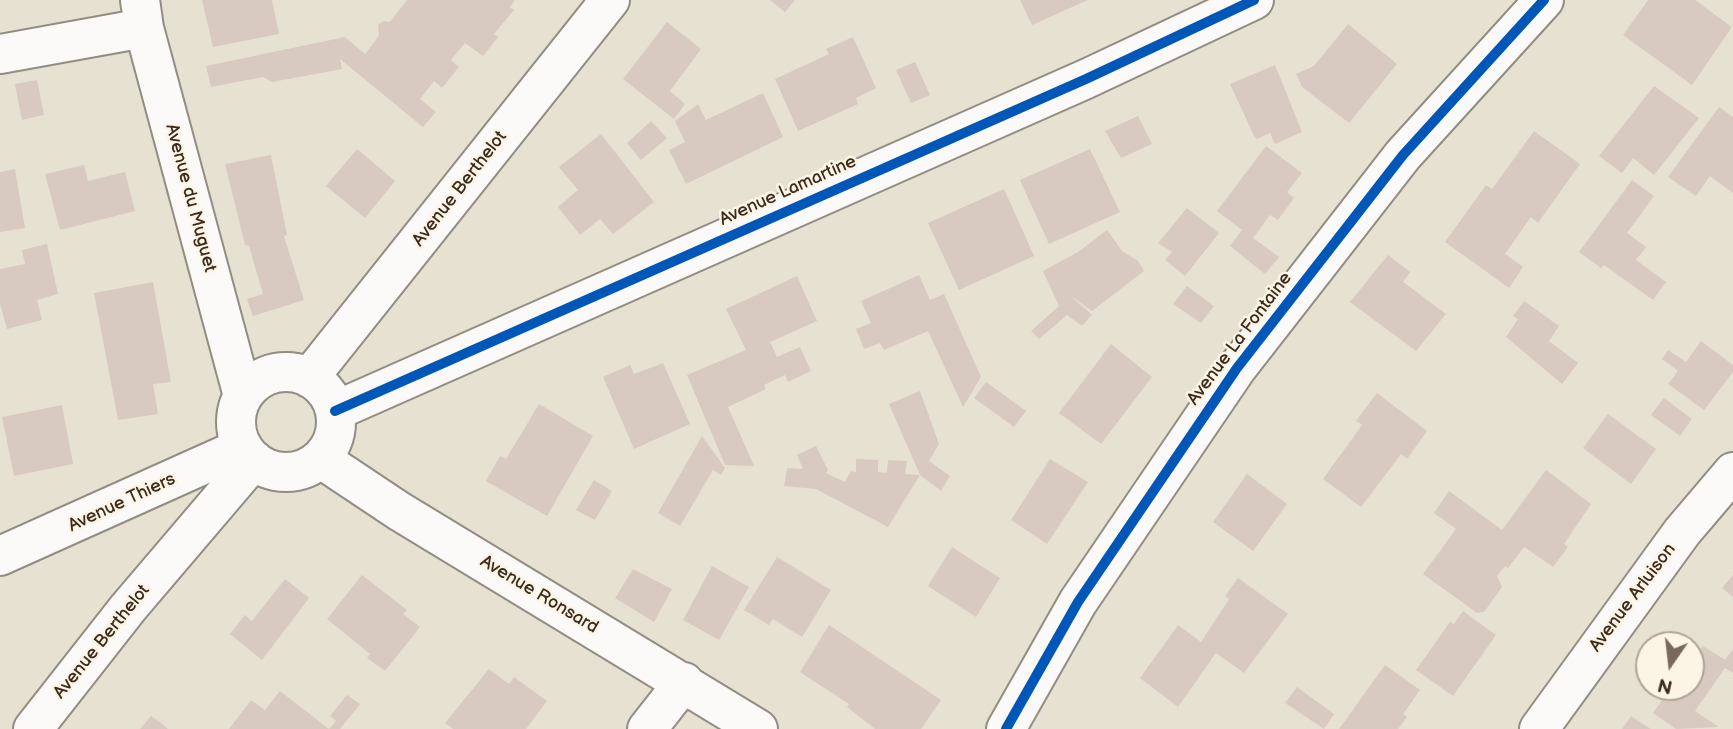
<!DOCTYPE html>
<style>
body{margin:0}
#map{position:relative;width:1733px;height:729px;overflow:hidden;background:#e7e1d1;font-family:"Balsamiq Sans",sans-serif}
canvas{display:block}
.north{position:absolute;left:1635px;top:631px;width:70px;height:70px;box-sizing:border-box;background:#fcf5e5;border:2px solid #afa495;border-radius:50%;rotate:194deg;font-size:19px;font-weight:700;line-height:28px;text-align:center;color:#3b2a1e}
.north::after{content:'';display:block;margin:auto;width:24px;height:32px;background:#776a5d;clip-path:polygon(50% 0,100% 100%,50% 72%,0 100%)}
</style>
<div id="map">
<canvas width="1733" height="729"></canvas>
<div class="north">N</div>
</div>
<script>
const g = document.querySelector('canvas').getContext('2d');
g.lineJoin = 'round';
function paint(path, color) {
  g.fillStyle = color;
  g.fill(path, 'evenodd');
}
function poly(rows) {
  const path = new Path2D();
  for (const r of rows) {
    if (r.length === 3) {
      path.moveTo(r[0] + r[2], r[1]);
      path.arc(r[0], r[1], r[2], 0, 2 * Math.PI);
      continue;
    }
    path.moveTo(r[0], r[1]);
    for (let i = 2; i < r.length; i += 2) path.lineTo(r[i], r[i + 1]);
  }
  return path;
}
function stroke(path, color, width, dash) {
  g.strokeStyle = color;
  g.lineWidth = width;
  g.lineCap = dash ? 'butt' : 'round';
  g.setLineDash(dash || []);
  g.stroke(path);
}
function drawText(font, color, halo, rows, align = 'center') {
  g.font = font + ' "Balsamiq Sans",sans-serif';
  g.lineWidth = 5;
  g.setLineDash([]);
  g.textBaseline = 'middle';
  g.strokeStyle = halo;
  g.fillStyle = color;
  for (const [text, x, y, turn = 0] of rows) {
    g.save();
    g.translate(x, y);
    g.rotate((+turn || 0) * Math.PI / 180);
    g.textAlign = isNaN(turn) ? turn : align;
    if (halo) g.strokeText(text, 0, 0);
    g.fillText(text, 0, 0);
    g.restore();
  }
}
paint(poly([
 [202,0,272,0,279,34,213,47],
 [407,0,515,0,510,7,514,10,494,34,498,37,483,56,465,43,451,60,459,67,442,88,434,81,420,99,436,112,423,127,340,59,342,69,272,82,263,77,211,87,206,66,345,37,365,54,379,36,378,25,383,21,390,22],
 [770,0,795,0,785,12],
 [1020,0,1088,0,1032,25],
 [1648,0,1695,0,1732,27,1692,85,1623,35],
 [667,22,701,49,670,91,685,104,674,119,623,79],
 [1348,24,1397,64,1349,123,1302,87,1296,74,1314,66],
 [853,37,876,88,856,98,858,104,798,131,775,79,829,54,826,49],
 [915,62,930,95,911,103,896,70],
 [1275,65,1302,132,1275,144,1270,133,1257,139,1254,136,1230,84],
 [37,80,44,115,22,120,15,84],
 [1654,86,1699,118,1654,175,1633,158,1622,173,1599,156],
 [763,93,783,137,686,184,669,150,685,142,675,121,698,104,706,120],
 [1719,107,1733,117,1733,193,1710,176,1696,196,1668,177],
 [1138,116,1152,144,1121,158,1105,131],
 [651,121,667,138,641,160,627,143],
 [1534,131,1580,164,1538,223,1531,217,1505,254,1523,267,1509,288,1445,242,1486,185,1492,189],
 [601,134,654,202,613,234,600,219,580,235,558,207,578,190,559,167],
 [1266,146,1302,173,1287,192,1294,198,1278,220,1270,215,1253,238,1279,257,1265,274,1230,246,1242,230,1217,211],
 [357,149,395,181,365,218,326,186],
 [1090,149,1120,212,1049,244,1020,180],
 [271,155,287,235,284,236,304,300,253,316,247,299,263,294,249,246,245,245,225,164],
 [84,165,88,181,125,172,135,211,60,230,45,174],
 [15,169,25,228,0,232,0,172],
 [1632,180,1654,196,1627,233,1646,247,1636,260,1666,282,1653,300,1604,265,1601,268,1579,252],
 [1004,189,1034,256,959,290,928,223],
 [1187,208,1219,233,1185,276,1165,260,1172,252,1158,243],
 [1107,230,1122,251,1138,261,1144,271,1092,311,1071,296,1092,315,1082,326,1067,315,1039,339,1031,331,1059,306,1043,271,1078,252],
 [47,244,58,294,37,300,42,320,7,329,0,304,0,269,25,264,22,250],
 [1388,255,1410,272,1403,282,1446,314,1416,351,1350,302],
 [919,275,930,300,944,294,981,377,963,407,928,331,884,350,880,343,864,349,856,329,871,323,861,301],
 [797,276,817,321,770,342,777,357,800,347,811,371,788,382,785,375,764,385,766,389,728,407,754,466,725,465,687,375,746,350,726,309],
 [153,282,171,382,153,384,158,414,118,420,94,293],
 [1187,286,1214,306,1201,323,1173,304],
 [1524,301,1559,326,1549,341,1578,363,1562,384,1506,337,1518,319,1513,316],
 [1701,341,1733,365,1733,372,1704,410,1668,384,1678,371,1662,359,1668,350,1686,362],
 [1111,344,1152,377,1101,444,1059,413],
 [663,363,690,424,634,449,603,377,630,365,634,374],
 [986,382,1026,411,1014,427,974,398],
 [920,391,939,444,929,461,950,476,941,491,920,475,888,527,816,489,784,486,787,468,803,469,797,455,816,446,828,470,826,473,845,482,851,471,856,472,856,459,878,460,878,472,887,473,888,460,907,461,905,474,920,475,889,404],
 [1377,393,1427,431,1407,459,1401,454,1361,507,1323,479,1362,425,1356,421],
 [1664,398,1692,419,1680,436,1651,415],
 [539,404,593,436,547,516,486,481,500,456,506,459],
 [62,405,73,464,14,476,2,417],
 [1608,414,1656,449,1631,484,1583,448],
 [702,436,725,468,721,475,713,470,680,526,658,513],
 [1050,459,1088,482,1047,544,1011,520],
 [1546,470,1591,504,1564,544,1568,547,1553,567,1524,547,1508,568,1505,566,1497,576,1502,587,1484,612,1477,613,1423,574,1456,529,1434,513,1449,491,1502,530],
 [1247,474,1287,504,1253,551,1213,522],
 [594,480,612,491,595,520,576,510],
 [952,547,1000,578,976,617,928,586],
 [777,557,831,590,802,637,773,619,769,625,744,610],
 [712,566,749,587,719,640,683,620],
 [633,569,672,589,654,622,615,598],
 [362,575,407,610,403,614,420,627,385,671,367,658,370,654,327,619],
 [1733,575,1733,597,1722,588],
 [1238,578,1288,614,1244,673,1216,653,1178,707,1140,678,1178,625,1201,642,1229,599,1225,596],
 [285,579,309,598,262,660,230,634,245,615,252,621],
 [1463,611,1496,635,1453,696,1416,670,1450,622,1454,624],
 [829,625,941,700,921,729,875,729,847,707,849,704,800,672],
 [1703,646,1725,660,1733,649,1733,673,1725,668,1695,711,1719,727,1676,729,1653,713,1668,692,1671,693,1675,687,1691,687,1691,663],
 [1385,665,1420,690,1403,714,1407,717,1398,729,1339,729],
 [489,669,509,684,514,677,547,701,526,729,453,729,445,723],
 [1297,687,1334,714,1324,729,1285,703],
 [280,691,329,729,229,729,251,700,265,710],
 [347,695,360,704,340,729,329,729,336,721,330,716],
 [151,716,160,722,168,729,140,729],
 [1631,716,1651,729,1622,729]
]), '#d8cac0');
const street = poly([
 [140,0,144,28,243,396],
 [0,54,144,28],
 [286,422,50],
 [309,378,610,0],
 [335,411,1086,79,1254,0],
 [321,459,399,511,758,729],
 [0,556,243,447],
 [33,729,128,608,254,460],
 [647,729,684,682],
 [1006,729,1078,602,1237,368,1403,155,1544,0],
 [1539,729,1682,532,1733,472]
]);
stroke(street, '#928c82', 42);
stroke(street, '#fbfaf8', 38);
stroke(poly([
 [335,411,1086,79,1254,0],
 [1006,729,1078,602,1237,368,1403,155,1544,0]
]), '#0057b8', 10);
drawText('18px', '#3b2a1e', '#fcf5e5', [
 ["Avenue Berthelot",460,189,-52],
 ["Avenue Lamartine",788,191,-24],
 ["Avenue du Muguet",190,198,75],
 ["Avenue La Fontaine",1240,339,-53],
 ["Avenue Thiers",122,503,-25],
 ["Avenue Ronsard",539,595,31],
 ["Avenue Arluison",1633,598,-53],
 ["Avenue Berthelot",102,642,-51]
]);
</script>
